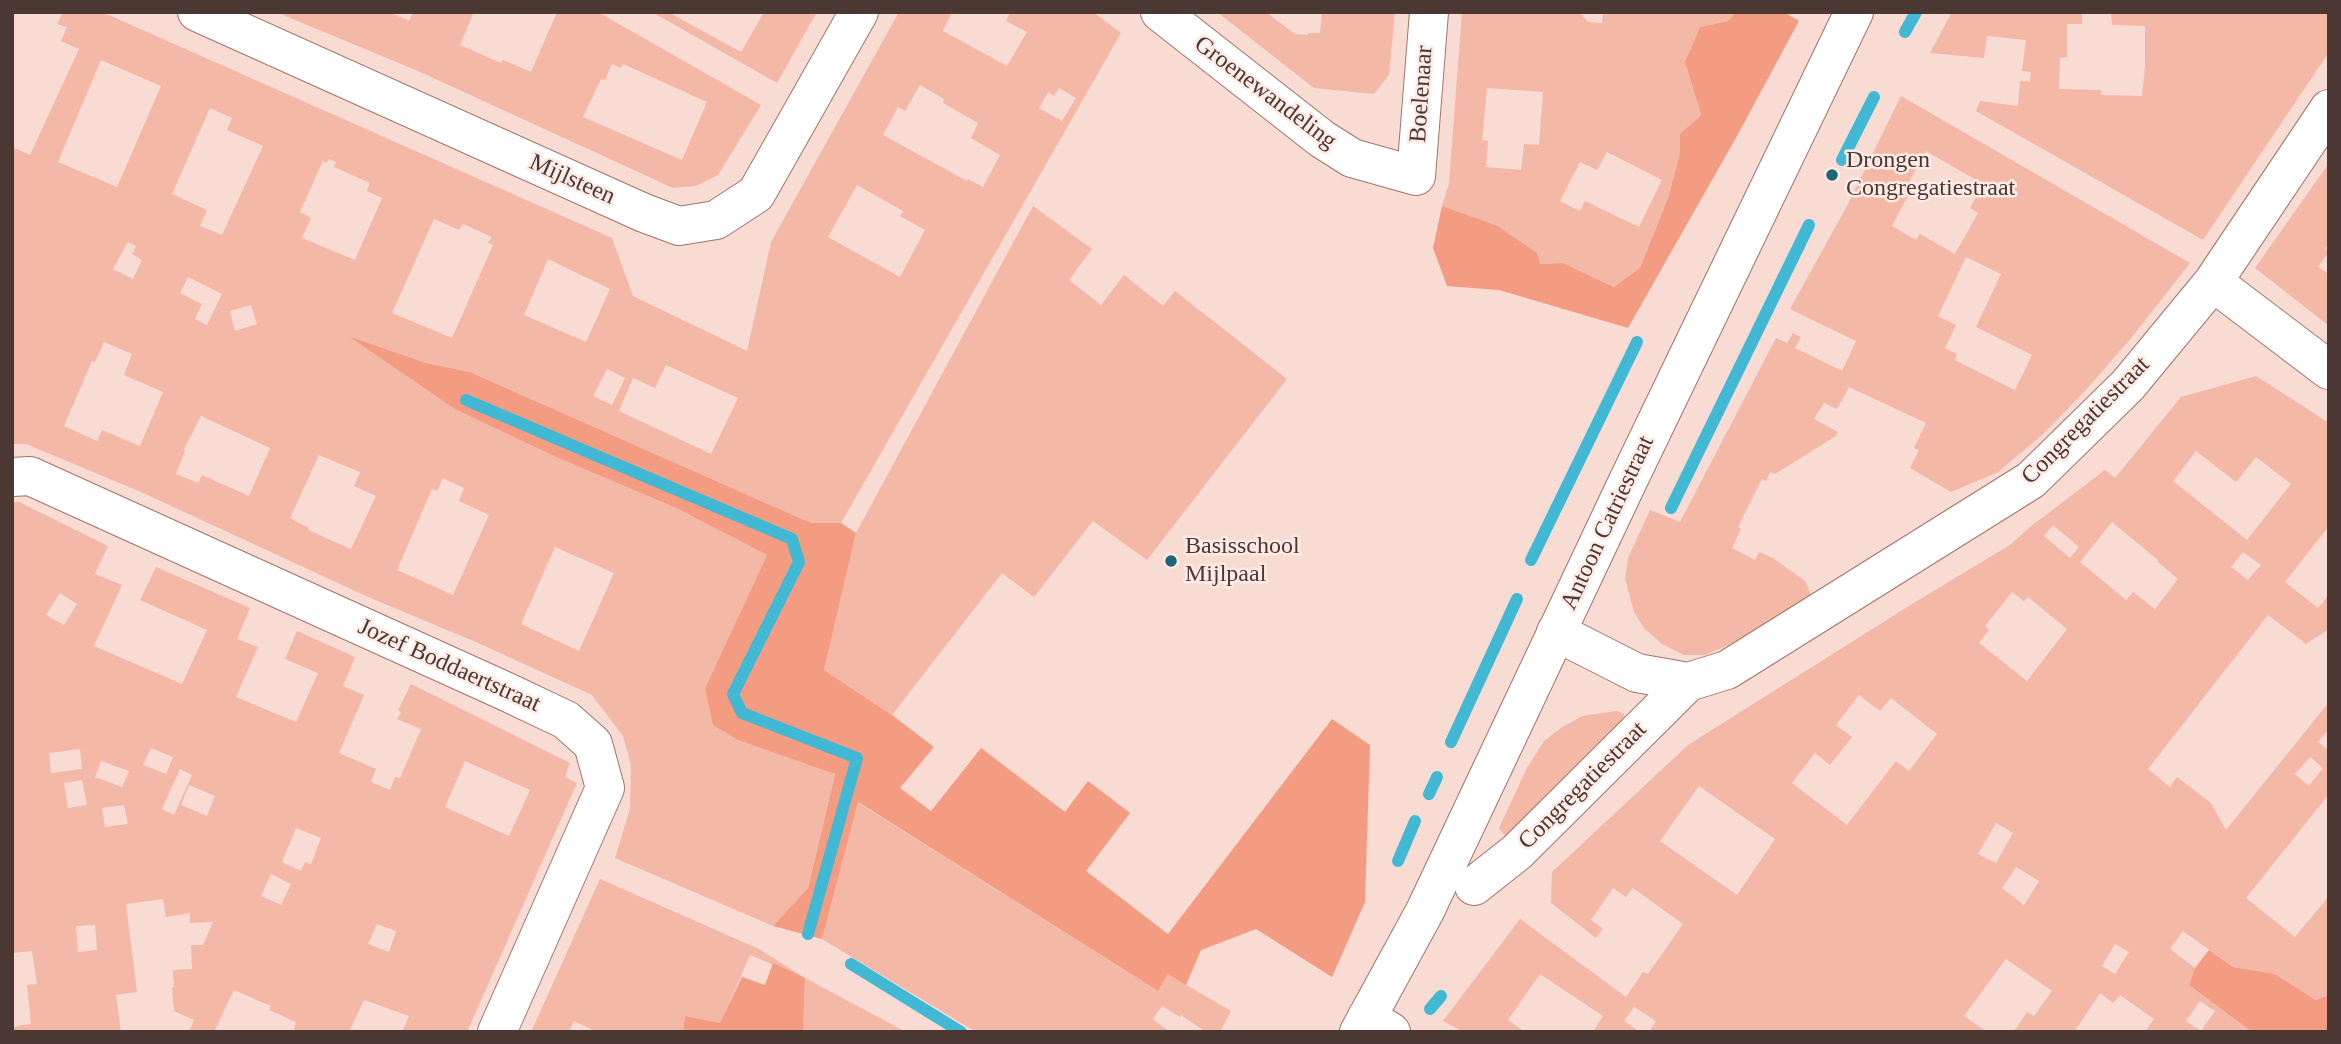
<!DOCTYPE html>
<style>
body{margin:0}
#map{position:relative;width:2341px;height:1044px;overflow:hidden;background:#f8dbd3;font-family:"Times New Roman",serif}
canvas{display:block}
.frame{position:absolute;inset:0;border:14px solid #4b3832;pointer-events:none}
</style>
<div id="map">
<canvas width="2341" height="1044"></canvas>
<div class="frame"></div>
</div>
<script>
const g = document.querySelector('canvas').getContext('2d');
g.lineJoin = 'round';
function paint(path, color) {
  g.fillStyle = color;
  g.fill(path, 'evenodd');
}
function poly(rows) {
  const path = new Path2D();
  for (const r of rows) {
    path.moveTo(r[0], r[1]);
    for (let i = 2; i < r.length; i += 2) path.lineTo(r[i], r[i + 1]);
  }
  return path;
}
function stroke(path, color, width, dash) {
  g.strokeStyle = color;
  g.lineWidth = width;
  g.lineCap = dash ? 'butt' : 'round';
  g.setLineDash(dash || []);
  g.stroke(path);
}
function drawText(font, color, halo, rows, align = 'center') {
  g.font = font + ' "Times New Roman",serif';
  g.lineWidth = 5;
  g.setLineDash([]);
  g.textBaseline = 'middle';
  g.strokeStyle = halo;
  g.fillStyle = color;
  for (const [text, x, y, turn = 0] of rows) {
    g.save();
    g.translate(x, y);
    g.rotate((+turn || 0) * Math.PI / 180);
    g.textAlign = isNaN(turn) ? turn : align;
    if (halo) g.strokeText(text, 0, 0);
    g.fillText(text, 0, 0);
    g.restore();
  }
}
paint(poly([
 [63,12,102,12,612,238,633,296,747,351,771,242,899,12,952,12,943,31,1007,66,1027,32,1006,21,1010,12,1093,12,1121,33,841,523,811,523,470,372,426,363,353,339,563,460,676,508,767,555,705,688,738,740,835,773,808,888,773,926,615,858,630,809,631,765,623,736,592,695,478,643,366,596,141,492,26,444,12,444,12,147,30,155,79,49,61,41,67,27,57,24],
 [101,60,161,86,117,187,58,162],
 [920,85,944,99,943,103,978,123,971,138,1000,155,983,187,968,179,967,181,883,135,898,107,905,111],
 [1059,88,1076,98,1062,121,1039,108,1048,92,1054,96],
 [210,108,232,118,227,130,263,146,222,235,200,226,207,210,172,194],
 [328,159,336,162,334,167,370,183,367,191,382,198,355,260,302,238,311,218,300,212,323,161,327,163],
 [857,185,903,211,900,216,925,230,900,277,828,237],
 [434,219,459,230,463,224,492,237,488,243,493,245,452,338,392,313],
 [128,242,136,246,132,254,142,260,133,279,113,269],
 [548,259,610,289,586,342,524,315],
 [188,277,222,294,207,325,195,319,202,304,180,293],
 [251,305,257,324,235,331,230,311],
 [104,342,132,354,124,375,163,392,140,446,102,430,97,441,64,426,92,361,95,362],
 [666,365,738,398,711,454,619,411,633,378,655,388],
 [607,369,625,378,612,405,593,396],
 [201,416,270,448,249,496,202,475,198,483,176,474,185,451,184,449],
 [319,455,360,472,354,486,376,496,351,549,308,530,309,528,290,518],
 [443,478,464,488,459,501,489,515,453,595,397,570,432,489,437,491],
 [555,547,614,573,579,651,521,624],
 [276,12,390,12,409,21,413,12,474,12,460,45,501,63,503,60,531,72,557,12,598,12,761,105,718,175,696,186,673,188,418,71],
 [612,64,621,68,623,64,707,102,682,160,583,117,601,79,605,80],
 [652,12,668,12,741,52,764,12,817,12,777,83],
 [1217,12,1266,12,1295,34,1308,35,1309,33,1320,33,1322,12,1395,12,1389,75,1374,94,1314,88],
 [1462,12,1567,12,1580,13,1588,22,1602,23,1603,12,1736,12,1728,21,1700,27,1685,62,1701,115,1680,134,1680,153,1668,198,1640,268,1614,287,1563,263,1540,264,1496,225,1442,206,1449,183],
 [1487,88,1543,92,1539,145,1524,144,1521,170,1486,167,1488,141,1482,140],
 [1607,152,1662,180,1639,227,1585,201,1580,211,1560,201,1580,162,1597,170],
 [1952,12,2082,12,2082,24,2067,24,2067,57,2060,58,2059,89,2101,90,2101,95,2142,96,2145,67,2145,26,2112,25,2111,12,2329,12,2329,52,2203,240,1976,111,1980,101,2018,106,2020,81,2030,82,2031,72,2022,71,2026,40,1987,36,1984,58,1930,53],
 [1901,96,2190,263,2132,337,2085,391,2042,435,1998,472,1951,492,1910,468,1919,450,1914,448,1926,423,1849,387,1837,409,1824,403,1814,419,1838,432,1836,436,1775,474,1770,472,1766,481,1762,479,1738,527,1741,529,1732,548,1755,560,1759,552,1773,558,1805,581,1811,595,1731,644,1705,655,1684,655,1662,644,1644,628,1634,612,1625,579,1628,558,1650,510,1680,522,1776,338,1787,343,1793,333,1801,337,1795,348,1842,371,1856,341,1790,309,1847,206],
 [1926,151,1983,184,1970,208,1978,213,1955,254,1920,234,1916,240,1892,226,1911,190,1906,187],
 [1966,257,2001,274,1976,327,2032,355,2015,390,1955,360,1957,354,1945,348,1956,325,1938,316],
 [2329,163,2329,244,2325,249,2329,252,2318,267,2329,274,2329,326,2255,268],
 [1033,206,1092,249,1069,280,1101,305,1124,275,1163,306,1175,291,1287,379,1147,560,1093,521,1034,597,1002,573,892,715,824,670,856,533],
 [2256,376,2329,423,2329,526,2285,582,2318,608,2329,595,2329,629,2306,644,2268,615,2148,769,2170,787,2177,777,2211,803,2226,830,2329,702,2329,729,2318,742,2329,751,2329,794,2246,898,2295,937,2329,896,2329,995,2316,1000,2275,974,2233,967,2183,931,2170,949,2195,968,2189,985,2252,1032,2145,1032,2154,1019,2120,995,2113,1003,2100,993,2074,1032,2018,1032,2015,1030,2027,1012,2034,1016,2052,991,2006,959,1964,1016,1987,1032,1649,1032,1656,1021,1634,1007,1624,1021,1640,1032,1593,1032,1603,1016,1540,974,1508,1020,1525,1032,1463,1032,1443,1021,1520,919,1626,997,1643,972,1648,974,1683,924,1633,888,1626,897,1613,888,1591,920,1603,929,1596,938,1551,903,1552,872,1688,745,1912,604,2010,545,2030,527,2105,470,2115,478,2181,397],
 [2196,451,2236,482,2256,457,2291,484,2247,540,2173,481],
 [2112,522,2158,560,2158,562,2178,579,2155,609,2133,592,2126,600,2080,562],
 [2053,525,2079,547,2070,558,2044,536],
 [2243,552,2261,565,2248,580,2231,567],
 [2012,592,2024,601,2028,597,2067,629,2027,681,1979,643,1989,630,1985,626],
 [1859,695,1880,711,1891,698,1937,734,1909,771,1896,761,1847,825,1792,783,1815,753,1830,765,1852,737,1836,725],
 [2310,757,2323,768,2309,786,2295,774],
 [1699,786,1775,839,1737,895,1660,841],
 [1996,823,2013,833,1996,863,1978,854],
 [2016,867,2039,881,2024,905,2002,888],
 [2115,944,2129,952,2115,974,2102,966],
 [2200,1001,2215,1011,2201,1031,2186,1021],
 [12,502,19,502,108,546,95,574,122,585,94,646,182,684,207,630,140,600,156,567,250,608,237,639,258,647,236,697,296,722,318,673,285,659,297,631,355,657,343,686,364,695,339,753,376,769,371,782,390,790,395,777,400,778,421,729,397,719,401,712,398,710,411,684,570,763,565,777,577,783,467,1032,402,1032,409,1016,364,1000,349,1032,293,1032,296,1022,269,1010,271,1006,234,990,214,1032,189,1032,194,1020,174,1011,172,988,174,987,173,970,192,969,191,945,203,945,213,922,190,923,190,913,166,917,163,899,126,904,137,992,116,995,121,1032,12,1032,12,1027,31,1024,27,985,37,984,32,951,12,953,12,763,14,762,12,748],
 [60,593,77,604,64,625,46,615],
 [151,748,173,757,166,774,143,765],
 [80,749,82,769,51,773,49,753],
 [101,761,129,771,122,787,95,777],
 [465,761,530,790,509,836,445,807],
 [180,769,192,775,174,815,162,809],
 [82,780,87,805,68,808,64,783],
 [189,785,215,796,207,816,181,805],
 [124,805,128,824,105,827,102,808],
 [296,828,321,838,311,864,305,862,301,871,282,862],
 [271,874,291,884,281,905,261,896],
 [377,924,396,931,389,952,368,944],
 [95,925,97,950,78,952,76,926],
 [1616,711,1623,713,1626,719,1507,839,1499,828,1527,768,1544,741,1561,728,1582,716],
 [857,802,1158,991,1168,974,1231,1011,1220,1032,1206,1032,1181,1015,1180,1017,1162,1006,1153,1019,1170,1032,976,1032,822,939],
 [600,879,759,949,805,978,906,1032,803,1032,805,978,750,955,720,1024,685,1016,683,1032,597,1032,574,1021,569,1032,531,1032]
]), '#f4b8a7');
paint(poly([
 [1736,12,1784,12,1799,21,1737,136,1628,328,1499,290,1447,286,1433,248,1442,206,1496,225,1537,253,1540,264,1563,263,1614,287,1640,268,1668,198,1680,153,1680,134,1701,115,1685,62,1700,27,1728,21],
 [350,337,426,363,470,372,811,523,841,523,856,533,824,670,892,715,934,747,900,788,931,811,981,748,1065,812,1088,781,1130,813,1086,871,1168,934,1332,719,1370,745,1365,902,1332,977,1256,929,1201,950,1186,985,1168,974,1158,991,858,802,822,939,773,926,808,888,835,774,738,740,713,725,705,688,767,555,676,508,563,460,455,409],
 [2209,950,2233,967,2275,974,2316,1000,2329,995,2329,1032,2252,1032,2189,985,2195,968],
 [773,963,805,978,803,1032,683,1032,685,1016,720,1023,742,977,765,985]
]), '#f39c82');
stroke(poly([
 [1905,32,1916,12],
 [1842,160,1874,97],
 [466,400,792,539,799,562,733,694,742,713,857,758,808,934],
 [1671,508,1809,225],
 [1531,560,1637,342],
 [1451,742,1517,599],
 [1429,794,1437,777],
 [1398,861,1415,821],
 [851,964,961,1032],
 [1430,1009,1441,996]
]), '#41b8d4', 12);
const minor = poly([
 [197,12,644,213,679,226,716,220,756,194,859,12],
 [1160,12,1322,139,1352,158,1416,176,1429,12],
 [2213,282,2329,370],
 [12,477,30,476,507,692,566,720,593,744,605,788,497,1032],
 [1556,632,1637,673,1688,682,1727,670,2031,480,2128,385,2213,282,2329,109],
 [1474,886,1517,852,1688,682],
 [1367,1017,1391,1032]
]);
const major = poly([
 [1359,1032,1425,911,1627,483,1854,12]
]);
stroke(minor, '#a07569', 40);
stroke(major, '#a07569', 40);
stroke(minor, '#fff', 38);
stroke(major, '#fff', 38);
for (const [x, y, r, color] of [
 [1832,175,7,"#1f6575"],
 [1171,561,7,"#1f6575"]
]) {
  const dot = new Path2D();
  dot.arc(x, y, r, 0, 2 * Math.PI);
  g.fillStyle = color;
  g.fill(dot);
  stroke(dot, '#ffebe5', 2.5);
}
drawText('24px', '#4b3832', '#ffebe5', [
 ["Groenewandeling",1265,93,37],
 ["Boelenaar",1422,94,-86],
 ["Mijlsteen",572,180,24],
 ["Congregatiestraat",2086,421,-45],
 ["Antoon Catriestraat",1608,523,-65],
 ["Jozef Boddaertstraat",449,666,24],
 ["Congregatiestraat",1583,786,-45]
]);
drawText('24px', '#4b3832', '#ffebe5', [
 ["Drongen",1846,161],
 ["Congregatiestraat",1846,189],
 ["Basisschool",1185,547],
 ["Mijlpaal",1185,575]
], 'left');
</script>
